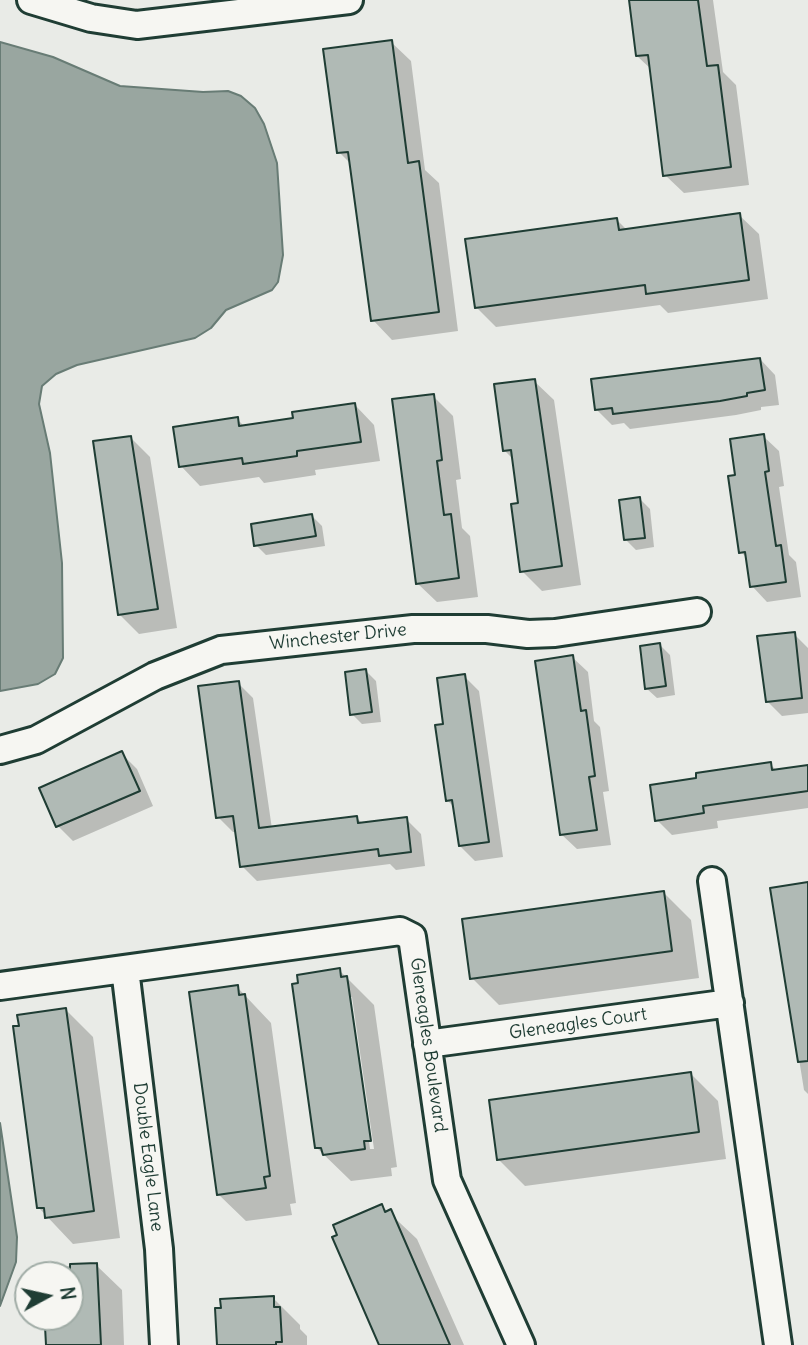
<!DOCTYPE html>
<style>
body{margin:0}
#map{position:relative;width:808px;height:1345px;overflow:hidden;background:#e9ebe7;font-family:Delius,sans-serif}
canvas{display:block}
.north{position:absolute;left:14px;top:1261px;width:70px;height:70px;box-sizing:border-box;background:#f6f6f2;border:2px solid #a0aca6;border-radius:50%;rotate:82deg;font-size:19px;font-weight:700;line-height:28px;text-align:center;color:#1f3d34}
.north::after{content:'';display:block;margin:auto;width:24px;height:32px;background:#1f3d34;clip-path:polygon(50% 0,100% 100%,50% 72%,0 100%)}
</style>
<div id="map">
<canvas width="808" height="1345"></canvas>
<div class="north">N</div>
</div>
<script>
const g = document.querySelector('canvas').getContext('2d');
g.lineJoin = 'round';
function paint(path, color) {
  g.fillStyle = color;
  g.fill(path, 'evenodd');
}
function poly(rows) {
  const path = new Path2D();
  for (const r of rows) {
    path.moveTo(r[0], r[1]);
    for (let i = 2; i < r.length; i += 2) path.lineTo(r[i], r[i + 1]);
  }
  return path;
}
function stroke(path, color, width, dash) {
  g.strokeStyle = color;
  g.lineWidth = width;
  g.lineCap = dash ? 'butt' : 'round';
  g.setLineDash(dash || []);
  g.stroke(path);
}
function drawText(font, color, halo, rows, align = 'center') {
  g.font = font + ' Delius,sans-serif';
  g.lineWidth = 6;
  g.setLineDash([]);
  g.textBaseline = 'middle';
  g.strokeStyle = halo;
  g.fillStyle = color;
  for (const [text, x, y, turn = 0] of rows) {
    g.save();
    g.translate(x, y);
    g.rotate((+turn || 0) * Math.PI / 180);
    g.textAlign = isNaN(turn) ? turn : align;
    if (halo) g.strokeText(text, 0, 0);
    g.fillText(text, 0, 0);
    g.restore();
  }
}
const water = poly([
 [0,42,53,57,120,86,203,92,228,91,241,96,255,108,264,124,277,163,283,255,278,282,272,290,226,310,211,328,195,338,77,365,56,374,42,386,39,404,50,453,62,563,63,658,55,674,38,684,0,691,0,42],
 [0,1123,17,1237,16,1262,0,1306,0,1123]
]);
paint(water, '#99a6a0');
stroke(water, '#687c75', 2);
paint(poly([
 [630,0,713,0,723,72,736,85,749,185,684,193,665,175,652,70,637,56],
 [391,42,411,61,425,170,439,183,458,331,392,340,373,320,352,165,339,152],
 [739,215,759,234,768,299,668,313,660,305,496,327,477,308,617,220,627,230],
 [760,359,775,375,779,405,761,407,761,410,736,415,630,429,624,423,612,425,597,410],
 [534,381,554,400,581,585,542,591,522,571,520,505,514,460,504,450],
 [433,396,453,416,461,479,456,480,462,528,470,536,478,597,437,602,417,583],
 [355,405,374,425,380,461,315,470,316,475,264,483,259,477,200,486,181,466,237,419,245,427,295,420],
 [763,436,779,451,784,486,779,487,789,555,796,562,801,597,767,602,752,586,747,558,741,552,737,477],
 [131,438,150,457,177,628,139,634,119,614],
 [640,499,650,509,654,547,636,550,626,540],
 [312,516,322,526,325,546,266,555,256,545],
 [794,634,808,648,808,713,782,716,767,701],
 [660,645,670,655,675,695,657,698,646,688],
 [572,657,588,672,594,721,600,727,609,791,603,792,611,845,577,849,561,834],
 [366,671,376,681,381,722,362,724,352,714],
 [464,676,479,691,503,857,475,861,460,846,455,808,447,800,445,726],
 [238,683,253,698,272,829,357,818,363,824,406,819,421,834,425,866,396,870,390,864,257,881,242,866,237,832,233,832,218,817],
 [122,754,137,769,153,806,73,841,58,826],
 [770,764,777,771,808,767,808,808,717,821,718,828,672,835,657,820],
 [808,884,808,1094,804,1090,772,890],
 [664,893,691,920,699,978,499,1005,472,978],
 [339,970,374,1005,397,1167,391,1168,392,1176,351,1181,317,1148,300,984],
 [349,997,352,997,374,1149,370,1149],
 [237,987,271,1023,296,1203,290,1204,292,1215,246,1221,218,1194],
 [66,1010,93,1037,120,1238,73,1244,39,1208],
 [691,1074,718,1101,726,1159,525,1186,498,1159],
 [382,1206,417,1239,464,1345,381,1345],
 [96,1265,122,1290,124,1345,48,1345,46,1317,70,1317,70,1275,50,1275,50,1267],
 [273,1298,300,1325,300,1329,307,1336,307,1345,219,1345]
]), '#0003');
const building = poly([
 [629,0,698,0,707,66,718,65,731,167,663,176,648,55,636,56,629,0],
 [392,40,408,163,419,161,439,312,371,321,348,152,337,153,323,49,392,40],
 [740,213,749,280,646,294,645,285,475,308,465,239,617,218,619,230,740,213],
 [760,358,765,390,747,393,747,396,720,401,613,414,612,408,595,410,591,379,760,358],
 [535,379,562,566,520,572,511,504,518,503,511,450,503,451,494,384,535,379],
 [434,394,442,460,437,461,444,515,451,514,459,578,416,584,392,399,434,394],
 [355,403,361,442,297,451,297,456,243,464,242,458,179,467,173,427,238,417,239,426,293,418,292,412,355,403],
 [764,434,769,471,765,472,776,546,781,545,786,582,750,587,745,552,739,553,728,476,735,475,730,439,764,434],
 [131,436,158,609,118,615,93,441,131,436],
 [640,497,645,538,624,540,619,500,640,497],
 [312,514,316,536,254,546,251,524,312,514],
 [795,632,802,698,766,702,757,636,795,632],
 [660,643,666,686,645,689,640,646,660,643],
 [573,655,581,711,586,710,595,776,589,777,597,830,560,835,535,661,573,655],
 [366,669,372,712,350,715,345,672,366,669],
 [465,674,489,842,459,846,452,800,446,801,435,725,443,724,437,678,465,674],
 [239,681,259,828,357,816,358,823,407,817,411,852,379,856,378,849,240,867,233,816,216,818,198,686,239,681],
 [122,751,140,791,56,827,39,788,122,751],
 [771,762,772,770,808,765,808,791,703,806,704,813,655,821,650,785,696,778,696,773,771,762],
 [808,882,808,1061,798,1062,770,888,808,882],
 [664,891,672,951,470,979,462,919,664,891],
 [340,968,341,977,347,976,371,1141,364,1141,365,1149,323,1155,321,1148,315,1148,292,984,298,983,297,975,340,968],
 [238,985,239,995,245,994,270,1176,264,1177,266,1188,217,1195,189,992,238,985],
 [66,1008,94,1211,45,1218,44,1208,37,1208,13,1026,19,1026,17,1015,66,1008],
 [691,1072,699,1132,497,1160,489,1100,691,1072],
 [382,1204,385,1212,391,1209,450,1345,379,1345,332,1237,337,1235,333,1225,382,1204],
 [97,1263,101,1345,46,1345,45,1326,51,1326,50,1317,70,1317,70,1264,97,1263],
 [274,1296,274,1307,280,1307,282,1342,276,1342,276,1345,217,1345,215,1308,221,1308,220,1299,274,1296]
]);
paint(building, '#b0bab5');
stroke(building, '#1f3d34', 2);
const minor = poly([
 [31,0,91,18,137,25,349,0],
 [0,750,36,740,155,676,221,650,413,629,487,629,528,634,555,633,697,612],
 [712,881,778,1345],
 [125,969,159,1249,164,1345],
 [0,986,400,931,412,937,447,1180,521,1345],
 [427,1044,730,1003]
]);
stroke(minor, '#1f3d34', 32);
stroke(minor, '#f6f6f2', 26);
drawText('18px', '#1f3d34', '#f6f6f2', [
 ["Winchester Drive",338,637,-6],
 ["Gleneagles Court",578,1024,-8],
 ["Gleneagles Boulevard",428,1045,82],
 ["Double Eagle Lane",148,1157,83]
]);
</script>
